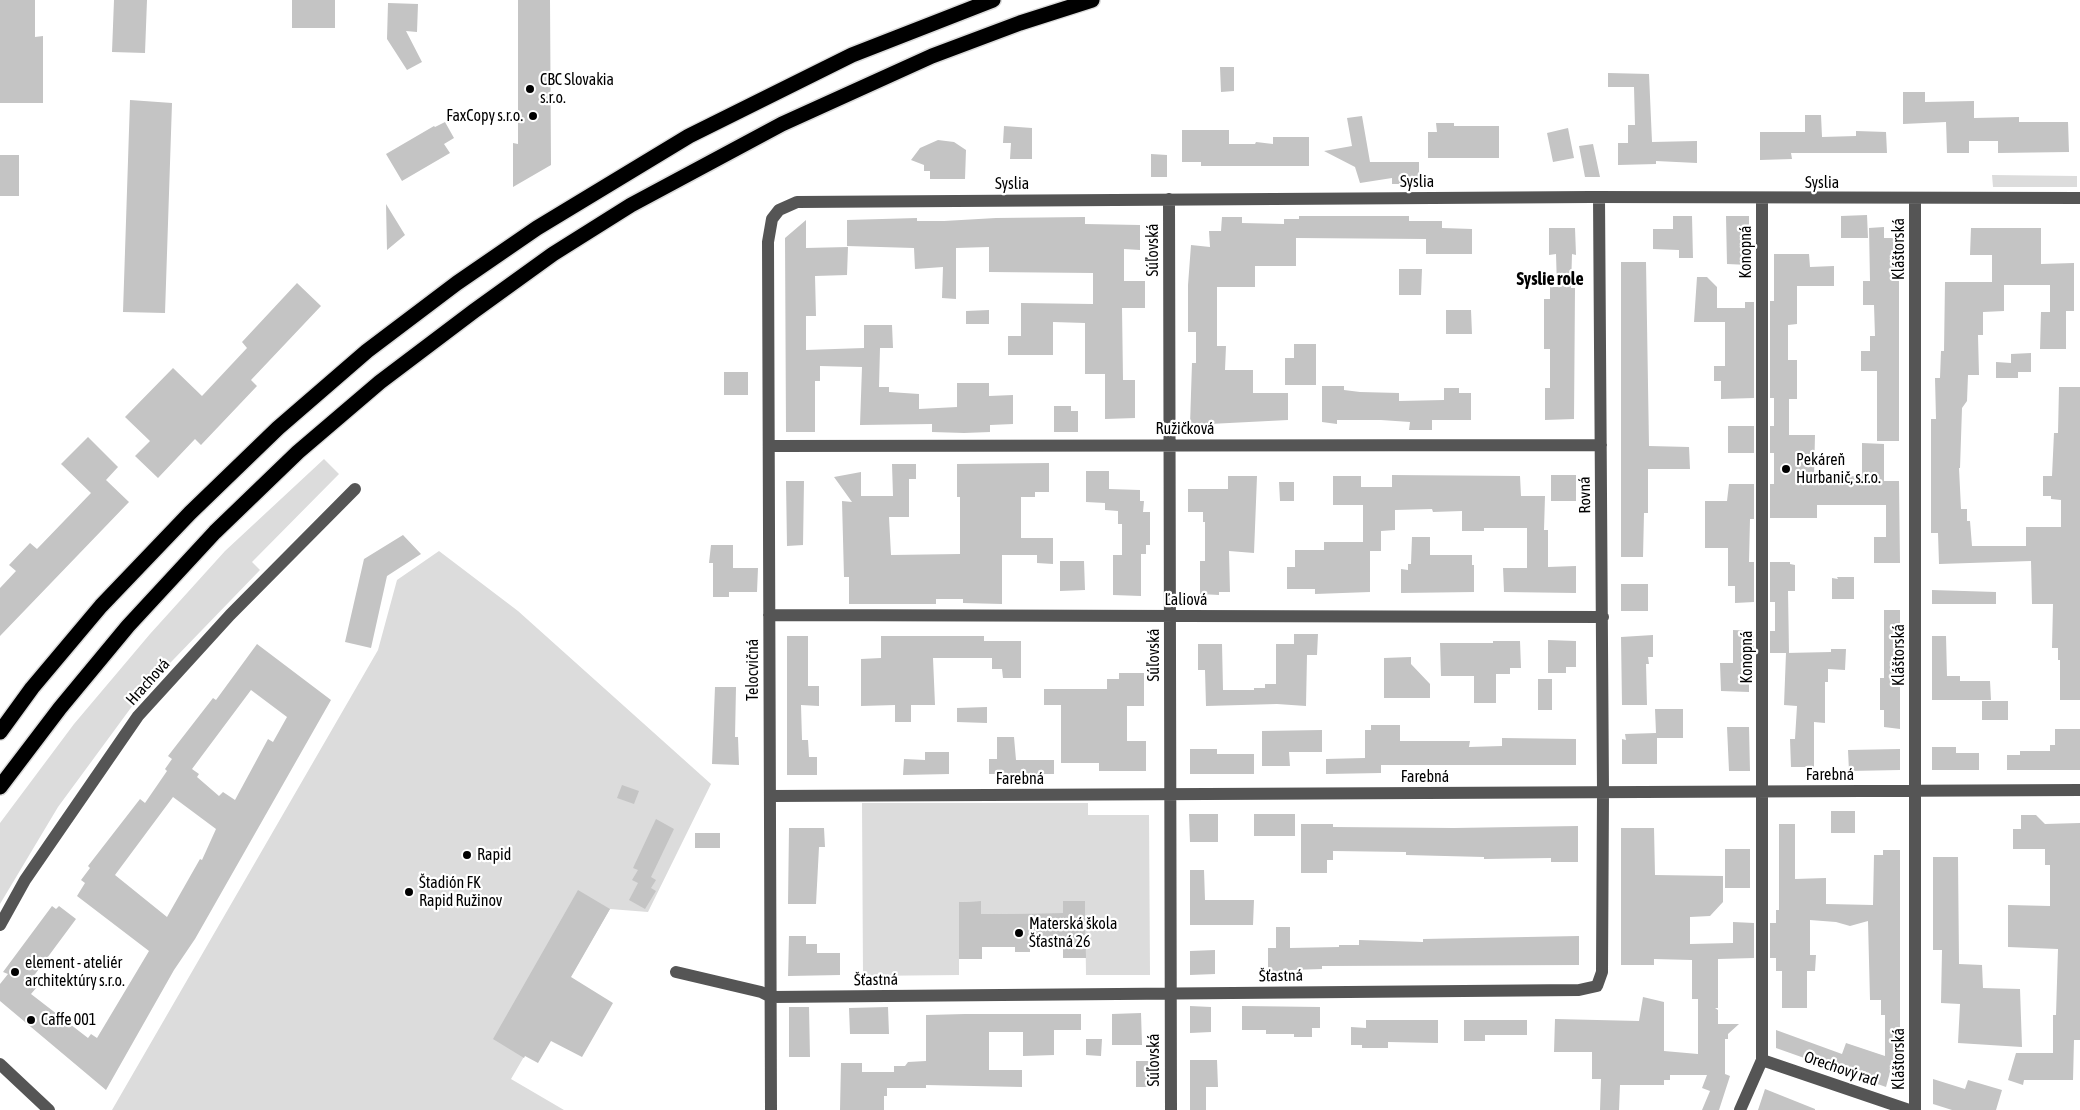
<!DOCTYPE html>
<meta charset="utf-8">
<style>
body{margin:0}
canvas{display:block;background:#fff}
</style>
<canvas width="2080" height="1110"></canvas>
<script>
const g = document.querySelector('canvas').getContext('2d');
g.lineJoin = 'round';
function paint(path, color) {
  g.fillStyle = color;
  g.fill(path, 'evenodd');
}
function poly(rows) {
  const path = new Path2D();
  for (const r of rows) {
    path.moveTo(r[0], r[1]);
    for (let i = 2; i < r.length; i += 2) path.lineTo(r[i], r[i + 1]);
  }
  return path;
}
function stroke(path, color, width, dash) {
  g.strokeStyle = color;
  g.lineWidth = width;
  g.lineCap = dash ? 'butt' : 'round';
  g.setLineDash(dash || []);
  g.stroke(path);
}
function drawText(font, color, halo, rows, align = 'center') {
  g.font = font + ' "Asap Condensed",sans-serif';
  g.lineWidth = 4.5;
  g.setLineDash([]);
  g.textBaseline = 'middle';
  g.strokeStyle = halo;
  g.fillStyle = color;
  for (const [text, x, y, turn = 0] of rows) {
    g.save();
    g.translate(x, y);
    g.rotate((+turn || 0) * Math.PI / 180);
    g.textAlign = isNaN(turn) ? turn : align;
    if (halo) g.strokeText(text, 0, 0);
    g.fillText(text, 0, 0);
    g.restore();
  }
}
paint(poly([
 [1992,175,2077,176,2077,187,1993,187],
 [324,459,339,474,252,562,260,570,144,690,58,807,0,904,0,823,74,724,150,634,225,551],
 [439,551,518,611,711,784,648,912,610,909,511,1079,564,1110,112,1110,378,650,397,580],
 [862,803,1088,803,1088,815,1149,815,1150,975,1086,975,1085,901,1063,901,1063,913,981,914,981,901,959,902,959,975,863,976]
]), '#dcdcdc');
paint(poly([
 [0,0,35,0,35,37,43,36,43,103,0,103],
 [114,0,147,0,145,53,112,52],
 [292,0,335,0,335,28,292,28],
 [518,0,550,0,551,165,513,187,513,143,518,144],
 [388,3,418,4,417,32,406,31,422,62,407,70,387,39],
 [1220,67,1234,67,1234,91,1221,92],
 [1608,73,1649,74,1652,142,1697,141,1697,163,1656,161,1656,164,1618,165,1618,143,1628,143,1628,125,1635,125,1634,87,1608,87],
 [1903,92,1925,92,1925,102,1974,101,1974,118,2019,117,2019,122,2068,122,2069,152,1998,153,1998,141,1969,141,1969,153,1947,153,1946,122,1903,124],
 [130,100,172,103,165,313,123,312],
 [1805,115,1821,115,1822,137,1856,136,1856,131,1886,132,1887,153,1791,153,1792,159,1760,160,1760,132,1805,132],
 [1362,116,1370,162,1419,162,1419,184,1392,184,1392,178,1360,183,1355,167,1324,151,1352,146,1347,118],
 [445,122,454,138,444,144,450,153,402,181,386,154,434,126,435,127],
 [1436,123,1454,123,1454,126,1499,126,1499,158,1428,158,1428,132,1437,132],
 [1004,126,1032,128,1032,159,1010,159,1011,143,1003,143],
 [1568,128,1574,158,1553,162,1547,133],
 [1182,130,1229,130,1229,144,1255,144,1256,142,1273,144,1273,137,1309,137,1309,166,1201,166,1201,162,1182,162],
 [938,140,954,142,966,150,965,179,930,179,930,171,924,171,924,165,911,160,920,148],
 [1593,144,1600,177,1585,177,1579,146],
 [1151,154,1167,155,1167,177,1151,177],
 [0,155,19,155,19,196,0,196],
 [386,204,405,235,387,250],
 [1867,215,1868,238,1841,238,1841,216],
 [1299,216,1409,216,1409,221,1442,221,1442,228,1472,229,1472,254,1426,254,1426,239,1296,238,1296,266,1255,266,1255,287,1217,287,1217,346,1226,346,1225,370,1253,370,1253,393,1288,393,1288,420,1190,425,1192,363,1196,363,1196,332,1188,332,1188,285,1191,245,1210,247,1209,231,1221,231,1222,217,1242,217,1242,223,1284,224,1284,219,1299,219],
 [1673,216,1692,216,1693,258,1679,258,1679,250,1653,249,1653,229,1673,229],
 [1726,216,1749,216,1749,265,1727,264],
 [1085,217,1085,224,1140,225,1140,250,1124,249,1124,281,1145,281,1145,308,1122,308,1123,380,1135,380,1135,418,1105,419,1105,374,1085,374,1085,323,1053,322,1053,355,1008,355,1008,336,1021,336,1021,303,1093,304,1093,273,989,272,989,247,956,248,956,299,942,298,943,267,915,269,914,248,847,246,847,220,917,218,917,221,944,221,996,218],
 [806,220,806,248,848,247,847,275,815,276,816,316,806,316,806,350,864,348,864,325,892,325,893,348,880,348,879,387,889,387,889,392,919,394,919,409,957,407,957,383,989,383,989,396,1013,395,1013,424,990,425,990,432,964,433,932,432,932,424,860,425,862,367,820,366,820,381,815,381,815,432,786,432,785,238],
 [1884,227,1884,238,1893,238,1894,281,1899,281,1899,441,1877,441,1877,371,1861,371,1861,351,1870,351,1870,336,1875,336,1874,305,1863,305,1863,281,1870,281,1869,228],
 [1549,228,1575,228,1576,255,1572,254,1571,288,1575,288,1574,419,1545,420,1545,388,1550,388,1550,349,1544,349,1544,299,1550,299,1550,287,1557,287,1556,254,1549,255],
 [1971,228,2041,228,2041,264,2074,263,2074,311,2066,311,2066,349,2040,349,2041,312,2050,312,2050,285,2004,285,2004,311,1983,312,1983,335,1978,335,1979,375,1968,375,1967,401,1962,408,1960,468,1959,468,1961,509,1967,509,1967,521,1970,521,1972,546,2026,546,2026,527,2061,527,2061,500,2051,499,2051,496,2043,496,2043,476,2052,476,2054,433,2058,433,2059,387,2080,387,2080,700,2060,700,2060,660,2058,660,2058,648,2052,648,2053,604,2032,604,2031,561,1939,564,1938,533,1931,533,1931,419,1936,419,1935,378,1940,378,1941,351,1944,351,1945,282,1992,282,1992,255,1970,255],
 [1774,254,1809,254,1810,267,1834,266,1834,286,1797,286,1797,324,1788,325,1788,360,1797,360,1797,399,1789,399,1789,435,1815,435,1814,477,1862,476,1862,443,1884,444,1884,481,1899,481,1900,563,1874,563,1874,537,1886,537,1886,505,1817,505,1817,518,1770,518,1770,484,1774,484,1774,453,1770,453,1770,426,1774,426,1774,398,1770,398,1770,301,1774,301],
 [1621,262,1646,262,1649,446,1689,447,1690,469,1648,469,1648,513,1644,513,1643,557,1621,557],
 [1399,269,1422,269,1421,295,1399,295],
 [1697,277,1707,277,1717,287,1717,308,1745,308,1745,302,1754,302,1754,398,1721,399,1721,381,1714,381,1714,366,1725,366,1725,322,1694,322],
 [297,283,321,306,251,380,257,386,201,445,195,439,158,478,135,456,150,441,125,417,173,368,202,396,247,348,242,342],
 [989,310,989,324,966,324,966,311],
 [1446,310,1471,310,1472,334,1446,334],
 [1294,344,1316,344,1316,385,1285,385,1285,358,1294,358],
 [2031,353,2031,372,2018,372,2018,378,1996,378,1996,362,2011,363,2011,354],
 [724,372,748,372,748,395,724,395],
 [1322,386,1344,386,1344,390,1360,392,1399,393,1399,401,1444,400,1444,388,1459,388,1459,393,1471,393,1471,420,1432,420,1432,430,1409,430,1410,422,1381,420,1337,420,1337,424,1322,422],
 [1054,406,1071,406,1071,411,1078,411,1078,432,1054,432],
 [1728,426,1754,426,1754,453,1728,453],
 [88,437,118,467,106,480,129,502,0,636,0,588,16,571,9,565,30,543,37,549,91,493,61,464],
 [1049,463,1049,492,1035,492,1035,497,1021,497,1021,538,1053,538,1053,564,1037,563,1037,555,1002,555,1002,604,963,603,963,599,936,599,936,604,849,604,849,577,844,577,842,501,852,502,834,477,861,472,861,496,893,496,892,464,916,464,916,479,909,479,909,517,889,517,891,555,960,554,960,497,957,497,957,464],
 [1086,471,1109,471,1109,489,1140,490,1140,501,1144,501,1143,512,1150,512,1150,545,1146,545,1146,554,1141,554,1141,596,1113,595,1113,555,1122,555,1122,524,1118,524,1118,511,1105,510,1105,503,1086,502],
 [1392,475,1520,476,1521,496,1545,496,1544,530,1548,530,1548,567,1576,566,1576,593,1504,592,1503,568,1527,568,1527,528,1484,528,1484,531,1462,531,1462,511,1433,512,1432,509,1395,510,1395,530,1381,531,1381,551,1370,551,1370,592,1315,594,1315,589,1287,589,1287,567,1295,567,1295,550,1324,550,1324,542,1363,542,1363,505,1333,505,1333,476,1361,476,1361,487,1392,487],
 [1551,475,1576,475,1576,501,1551,501],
 [1228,476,1257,476,1254,553,1229,551,1230,592,1219,592,1219,595,1200,594,1200,561,1205,561,1205,522,1203,522,1203,512,1188,512,1188,489,1228,489],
 [786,481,804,481,803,545,787,546],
 [1279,482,1294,482,1294,501,1280,501],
 [1729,484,1754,484,1754,519,1750,519,1749,562,1754,562,1754,602,1735,603,1735,586,1728,586,1728,548,1705,548,1705,501,1727,501],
 [403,535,421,554,387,576,371,648,345,642,364,559],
 [1412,537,1430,537,1430,555,1472,555,1472,565,1474,565,1474,592,1401,593,1401,569,1408,570,1408,564,1411,564],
 [711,545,733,545,733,568,758,568,757,592,729,592,729,597,713,597,713,563,709,563],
 [1060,561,1084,561,1085,590,1060,591],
 [1770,562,1790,562,1790,564,1795,565,1795,591,1788,591,1789,653,1770,653,1770,631,1775,631,1775,602,1770,602],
 [1837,577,1854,577,1854,599,1832,599,1832,578,1838,579],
 [1621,584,1648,584,1648,611,1621,611],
 [1932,590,1996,592,1996,604,1932,604],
 [1884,610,1900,610,1900,729,1884,727,1884,710,1880,710,1880,678,1884,678],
 [1733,630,1754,631,1754,654,1749,654,1749,692,1721,691,1720,663,1733,663],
 [1294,634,1318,634,1317,655,1307,655,1306,706,1277,704,1206,706,1205,670,1198,670,1198,644,1222,644,1223,690,1254,690,1254,688,1265,688,1265,684,1276,684,1276,644,1294,644],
 [1653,635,1653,657,1648,657,1649,664,1646,664,1647,705,1622,705,1621,637],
 [787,636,808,636,808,686,819,686,819,706,801,705,802,740,808,740,809,757,817,757,817,775,787,775],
 [881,636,984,636,984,641,1021,641,1021,678,1003,678,1002,669,992,669,992,658,933,658,935,705,911,705,911,722,895,722,895,705,861,706,861,659,881,658],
 [1932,636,1946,636,1947,676,1960,676,1960,681,1990,681,1991,700,1932,700],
 [1548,640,1576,641,1576,667,1566,667,1566,673,1548,673],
 [1493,641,1520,641,1521,668,1510,668,1510,674,1496,674,1496,703,1474,703,1474,676,1441,676,1440,643,1493,643],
 [257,644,331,700,195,939,174,970,106,1090,0,1001,0,984,8,974,3,972,52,906,56,909,59,906,76,919,30,981,37,987,31,994,88,1038,91,1034,97,1038,149,951,77,896,85,883,81,880,90,868,88,866,140,799,145,803,167,771,165,769,172,759,168,756,213,698,216,700],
 [251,690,287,717,273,742,268,739,235,800,223,792,219,796,197,777,199,774,192,769],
 [173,797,216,829,202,860,200,859,167,917,115,875],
 [1831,649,1846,649,1845,670,1828,669,1828,682,1825,682,1825,723,1814,722,1814,767,1791,767,1790,739,1795,739,1797,706,1784,705,1786,653,1831,652],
 [1411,657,1411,664,1430,684,1430,698,1384,698,1384,658],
 [1119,673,1144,673,1144,706,1127,706,1127,741,1146,741,1146,771,1099,771,1099,763,1061,763,1061,705,1044,705,1044,689,1107,689,1107,679,1119,679],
 [1538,679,1552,679,1552,710,1538,710],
 [715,687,736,687,735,737,738,737,739,765,712,764],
 [1982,701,2008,701,2008,720,1982,720],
 [987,707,987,723,957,722,957,708],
 [1655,709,1683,709,1683,738,1657,738,1657,764,1622,764,1622,739,1626,740,1625,734,1656,733],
 [1371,725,1400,725,1400,741,1470,741,1469,747,1502,746,1502,738,1576,739,1576,765,1381,765,1381,773,1326,774,1326,759,1365,758,1365,730,1371,730],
 [1727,727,1749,727,1750,771,1729,771],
 [2055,729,2080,729,2080,770,2007,770,2007,755,2020,755,2020,751,2050,751,2050,745,2055,745],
 [1322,730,1322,752,1289,752,1290,766,1262,766,1262,731],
 [997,737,1014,737,1016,760,1054,760,1054,774,989,774,989,759,997,759],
 [1932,747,1956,747,1956,753,1979,753,1979,770,1932,770],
 [1190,749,1217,749,1217,754,1254,754,1254,774,1190,774],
 [1900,749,1900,770,1849,771,1848,750],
 [925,752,949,752,949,774,903,775,904,759,925,760],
 [622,785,639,791,634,804,617,798],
 [1831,811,1855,811,1855,833,1831,833],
 [1189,814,1218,814,1218,842,1190,842],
 [1254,814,1295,814,1295,836,1254,836],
 [2021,815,2036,815,2045,824,2080,823,2080,1040,2074,1040,2073,1080,2024,1080,2023,1085,2008,1080,2016,1053,2053,1053,2053,1015,2056,1015,2058,949,2008,947,2008,905,2050,906,2050,865,2045,865,2045,849,2013,849,2013,829,2021,829],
 [656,819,674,829,651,877,656,880,651,888,656,891,645,909,629,900,638,883,632,880,638,870,633,868],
 [1301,824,1333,824,1333,827,1454,828,1578,826,1578,862,1551,862,1551,858,1484,859,1484,857,1406,855,1406,852,1333,851,1333,860,1327,860,1327,873,1301,873],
 [1779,824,1795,824,1795,879,1826,878,1826,904,1873,905,1874,855,1883,855,1883,850,1900,850,1900,1047,1897,1047,1886,1087,1776,1048,1776,1030,1842,1054,1846,1043,1885,1056,1885,1015,1881,1015,1881,1000,1870,1000,1868,921,1850,926,1836,922,1810,920,1810,955,1816,955,1815,971,1807,971,1807,1008,1782,1008,1782,971,1776,971,1776,958,1770,958,1770,923,1776,923,1776,910,1779,910],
 [789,828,824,828,825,847,819,847,816,904,788,904],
 [1621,828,1654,828,1655,875,1723,876,1723,902,1710,916,1690,917,1690,944,1733,943,1733,922,1754,923,1754,958,1718,959,1718,1008,1715,1008,1718,1010,1718,1024,1739,1024,1728,1034,1728,1039,1725,1039,1725,1074,1730,1076,1719,1110,1702,1110,1710,1091,1702,1088,1707,1075,1670,1075,1670,1080,1664,1080,1664,1085,1620,1085,1619,1110,1600,1110,1601,1079,1592,1079,1592,1052,1554,1052,1555,1019,1639,1021,1643,997,1664,1002,1664,1051,1698,1054,1698,999,1692,999,1692,960,1654,959,1654,965,1621,965],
 [695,833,720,833,720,848,695,848],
 [1725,849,1750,849,1750,888,1725,888],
 [1933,857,1958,857,1959,964,1982,965,1983,988,2020,989,2022,1047,1958,1043,1960,1004,1941,1003,1942,950,1933,950],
 [1190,870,1204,870,1205,900,1254,900,1253,925,1190,925],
 [578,890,610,909,571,977,613,1003,582,1057,551,1041,538,1063,525,1056,524,1058,493,1039],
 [981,901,981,914,1063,913,1063,901,1085,901,1086,958,1063,958,1063,946,1030,946,1030,952,1015,952,1015,947,982,947,982,959,959,959,959,902],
 [1276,927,1290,927,1290,948,1339,947,1339,945,1359,945,1359,940,1423,942,1423,939,1579,936,1579,965,1322,966,1322,969,1290,970,1290,975,1268,974,1268,948,1276,948],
 [789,936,806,936,806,944,817,944,817,953,840,953,840,975,788,976],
 [1215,950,1215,974,1190,975,1190,951],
 [1190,1006,1211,1007,1211,1032,1190,1033],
 [1242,1006,1320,1007,1320,1028,1312,1028,1312,1037,1294,1037,1294,1034,1266,1034,1266,1030,1242,1030],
 [789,1007,809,1007,810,1057,789,1057],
 [888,1007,889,1034,850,1034,849,1008],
 [1141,1013,1142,1045,1112,1045,1112,1014],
 [965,1014,1081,1014,1081,1030,1054,1030,1054,1055,1023,1056,1023,1032,989,1032,989,1070,1022,1070,1022,1087,926,1085,926,1088,887,1088,887,1096,884,1096,884,1110,840,1110,841,1063,862,1063,862,1072,894,1072,894,1066,905,1066,908,1062,926,1061,926,1015],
 [1366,1020,1438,1020,1438,1043,1388,1042,1388,1048,1362,1048,1362,1045,1351,1045,1351,1027,1366,1028],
 [1464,1020,1527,1020,1527,1035,1485,1035,1485,1041,1464,1041],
 [1086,1039,1102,1039,1101,1056,1086,1055],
 [1190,1060,1217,1060,1218,1087,1206,1087,1206,1110,1190,1110],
 [1136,1061,1150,1061,1150,1087,1136,1087],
 [1933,1079,1965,1089,1968,1080,2002,1090,1996,1110,1952,1110,1933,1104],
 [1765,1089,1815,1109,1815,1110,1758,1110]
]), '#c4c4c4');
const highway = poly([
 [0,732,32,688,101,606,190,513,278,428,367,351,457,283,537,228,689,136,852,55,993,0],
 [0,787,60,708,128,626,215,532,298,452,380,382,474,311,553,254,631,205,782,124,932,56,1020,23,1092,0]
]);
stroke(highway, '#dbdbdb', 18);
stroke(poly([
 [1169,199,1171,1110],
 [769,446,1601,445],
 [769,615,1603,617],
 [770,796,2080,790],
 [0,925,25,880,138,716,230,615,355,489],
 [676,972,761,992,771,997,1579,990,1597,986,1602,972,1603,792,1599,197],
 [1762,1060,1909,1110],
 [0,1064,49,1110],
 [771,1110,768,242,772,219,779,210,797,202,1591,197,2080,198],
 [1740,1110,1762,1060,1762,199],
 [1915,1110,1915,199]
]), '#555', 12);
stroke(highway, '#000', 15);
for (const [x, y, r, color] of [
 [530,89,5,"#000"],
 [533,116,5,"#000"],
 [1786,469,5,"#000"],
 [467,855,5,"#000"],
 [409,892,5,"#000"],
 [1019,933,5,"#000"],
 [15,972,5,"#000"],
 [31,1020,5,"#000"]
]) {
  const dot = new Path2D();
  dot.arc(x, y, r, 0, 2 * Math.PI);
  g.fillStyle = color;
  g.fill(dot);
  stroke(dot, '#fff', 2);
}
drawText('16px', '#000', '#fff', [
 ["CBC Slovakia",540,80],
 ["s.r.o.",540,98],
 ["FaxCopy s.r.o.",523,116,"right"],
 ["Pekáreň",1796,460],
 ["Hurbanič, s.r.o.",1796,478],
 ["Rapid",477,855],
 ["Štadión FK",419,883],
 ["Rapid Ružinov",419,901],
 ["Materská škola",1029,924],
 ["Šťastná 26",1029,942],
 ["element - ateliér",25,963],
 ["architektúry s.r.o.",25,981],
 ["Caffe 001",41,1020]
], 'left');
drawText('16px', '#000', '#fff', [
 ["Syslia",1417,182],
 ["Syslia",1822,183],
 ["Syslia",1012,184],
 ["Kláštorská",1899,249,-90],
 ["Súľovská",1153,250,-90],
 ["Konopná",1746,252,-90],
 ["Ružičková",1185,429],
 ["Rovná",1585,495,-91],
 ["Ľaliová",1186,600],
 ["Súľovská",1154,655,-90],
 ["Kláštorská",1899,655,-90],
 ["Konopná",1747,657,-90],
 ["Telocvičná",753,670,-90],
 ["Hrachová",148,682,-48],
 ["Farebná",1830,775],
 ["Farebná",1425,777],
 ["Farebná",1020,779],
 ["Šťastná",1281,976,-1],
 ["Šťastná",876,980,-1],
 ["Kláštorská",1899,1059,-90],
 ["Súľovská",1154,1060,-90],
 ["Orechový rad",1841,1069,19]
]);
drawText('bold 18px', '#000', '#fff', [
 ["Syslie role",1550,279]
]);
</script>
